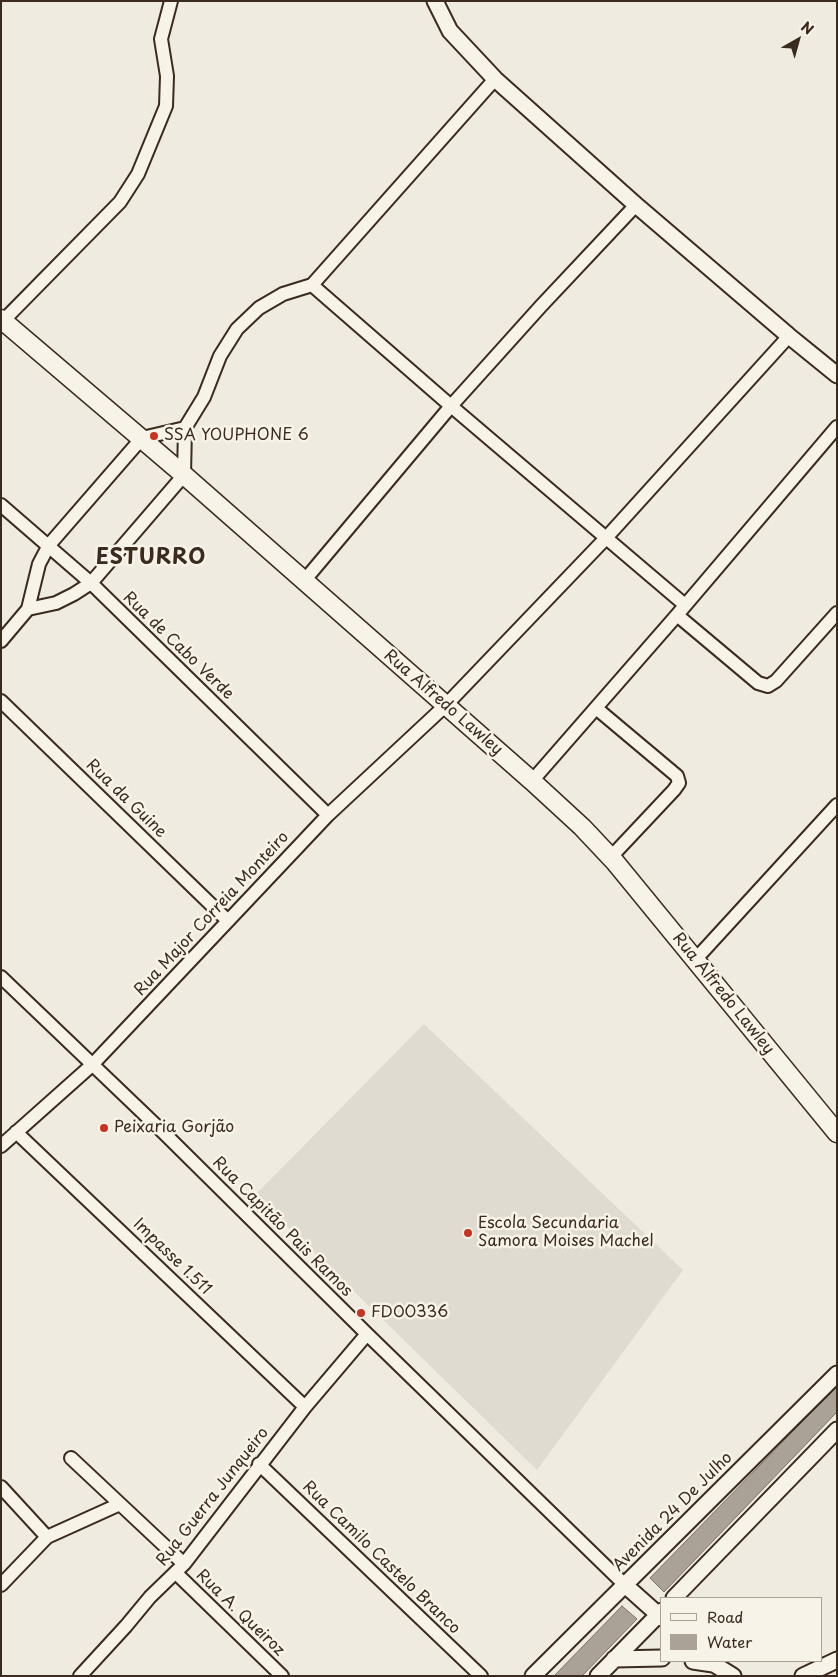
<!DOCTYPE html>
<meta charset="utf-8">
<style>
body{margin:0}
#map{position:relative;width:838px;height:1677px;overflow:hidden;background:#efebe0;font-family:"Playpen Sans",sans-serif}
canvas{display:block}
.frame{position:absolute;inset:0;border:2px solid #3b2a1e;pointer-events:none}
.legend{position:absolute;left:660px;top:1597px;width:162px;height:65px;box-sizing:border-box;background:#f7f3e8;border:1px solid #aca397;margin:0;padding:6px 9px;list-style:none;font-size:15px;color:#3b2a1e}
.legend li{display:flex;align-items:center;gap:10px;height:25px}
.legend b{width:25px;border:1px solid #aca397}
.north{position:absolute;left:773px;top:15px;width:50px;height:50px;-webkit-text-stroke:4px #f7f3e8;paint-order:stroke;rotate:38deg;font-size:14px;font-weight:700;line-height:20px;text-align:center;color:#3b2a1e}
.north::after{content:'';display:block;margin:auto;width:18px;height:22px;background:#3b2a1e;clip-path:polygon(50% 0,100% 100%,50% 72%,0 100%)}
</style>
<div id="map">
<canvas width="838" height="1677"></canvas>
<div class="frame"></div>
<ul class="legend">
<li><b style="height:6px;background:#f7f3e8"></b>Road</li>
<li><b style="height:14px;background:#aaa296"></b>Water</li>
</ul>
<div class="north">N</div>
</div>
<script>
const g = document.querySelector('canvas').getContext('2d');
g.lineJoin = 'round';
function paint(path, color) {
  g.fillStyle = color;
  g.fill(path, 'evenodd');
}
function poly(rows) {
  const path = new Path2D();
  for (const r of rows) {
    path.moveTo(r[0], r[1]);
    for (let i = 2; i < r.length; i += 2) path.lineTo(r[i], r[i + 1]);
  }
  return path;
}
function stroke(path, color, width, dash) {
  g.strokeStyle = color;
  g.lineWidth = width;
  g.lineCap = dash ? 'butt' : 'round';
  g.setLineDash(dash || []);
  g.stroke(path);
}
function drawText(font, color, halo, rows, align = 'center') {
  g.font = font + ' "Playpen Sans",sans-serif';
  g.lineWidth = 5;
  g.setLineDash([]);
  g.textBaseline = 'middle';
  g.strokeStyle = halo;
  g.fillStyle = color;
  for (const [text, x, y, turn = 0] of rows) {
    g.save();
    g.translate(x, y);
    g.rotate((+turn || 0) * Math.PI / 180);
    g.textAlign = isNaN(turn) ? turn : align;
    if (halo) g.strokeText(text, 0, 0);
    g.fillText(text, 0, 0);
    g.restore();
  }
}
paint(poly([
 [424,1024,683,1270,537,1470,255,1195]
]), '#e0dbd0');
const water = poly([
 [837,1386,837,1412,664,1592,650,1578,837,1386],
 [622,1606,637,1619,582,1676,554,1676,622,1606]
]);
paint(water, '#aaa296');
stroke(water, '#7e7266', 1);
const minor = poly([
 [312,285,451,406,685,605],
 [1,323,120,202,138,174,166,106,167,76,161,39,171,1],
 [1,505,91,583,328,815],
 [304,581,451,406,541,306,636,205],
 [28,609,56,603,74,594,91,583,184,475,185,428,204,397,220,356,237,329,259,308,283,294,312,285,495,79],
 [677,615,758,683,768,686,776,681,837,613],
 [1,641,28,609,39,564,49,545,142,438,185,428],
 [1,701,228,921],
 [596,708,677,776,679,783,674,790,611,857],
 [532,781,677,615,837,427],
 [695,960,837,805],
 [1,977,164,1133,367,1334,625,1585],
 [16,1132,305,1407],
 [1,1146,92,1065,328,815,446,705,606,538,789,336],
 [71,1458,184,1564],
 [259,1464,481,1676],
 [1,1487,47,1537],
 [176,1573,282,1676],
 [1,1585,47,1537,120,1504],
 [80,1676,126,1626,150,1597,184,1564,305,1407,367,1334]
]);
const tertiary = poly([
 [435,1,450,31,495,79,636,205,789,336,837,375],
 [625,1585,662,1618],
 [674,1598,837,1430],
 [614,1659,662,1658],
 [693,1661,713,1664],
 [709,1661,733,1676],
 [533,1676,837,1374],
 [598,1676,662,1611],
 [803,1676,837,1660]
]);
const secondary = poly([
 [1,319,184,475,532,781,582,827,615,862,837,1133]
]);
stroke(minor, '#3b2a1e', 16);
stroke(tertiary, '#3b2a1e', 19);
stroke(secondary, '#3b2a1e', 21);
stroke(minor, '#f7f3e8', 12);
stroke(tertiary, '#f7f3e8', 15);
stroke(secondary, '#f7f3e8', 18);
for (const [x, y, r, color] of [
 [154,436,5,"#c8321e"],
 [104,1128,5,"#c8321e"],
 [468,1233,5,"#c8321e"],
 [361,1313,5,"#c8321e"]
]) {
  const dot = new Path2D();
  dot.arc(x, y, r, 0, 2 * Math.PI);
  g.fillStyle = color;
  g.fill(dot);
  stroke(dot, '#f7f3e8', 2);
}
drawText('16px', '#3b2a1e', '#f7f3e8', [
 ["SSA YOUPHONE 6",164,436],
 ["Peixaria Gorjão",114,1128],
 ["Escola Secundaria",478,1224],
 ["Samora Moises Machel",478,1242],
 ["FD00336",371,1313]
], 'left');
drawText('16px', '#3b2a1e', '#f7f3e8', [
 ["Rua de Cabo Verde",178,646,44],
 ["Rua Alfredo Lawley",443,703,41],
 ["Rua da Guine",126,799,44],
 ["Rua Major Correia Monteiro",212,914,-47],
 ["Rua Alfredo Lawley",723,994,51],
 ["Rua Capitão Pais Ramos",282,1227,45],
 ["Impasse 1.511",172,1257,44],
 ["Rua Guerra Junqueiro",213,1497,-52],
 ["Avenida 24 De Julho",673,1512,-45],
 ["Rua Camilo Castelo Branco",381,1558,44],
 ["Rua A. Queiroz",240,1613,44]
]);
g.letterSpacing = '1px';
drawText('bold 21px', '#3b2a1e', '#f7f3e8', [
 ["ESTURRO",151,558]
]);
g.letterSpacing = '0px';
</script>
